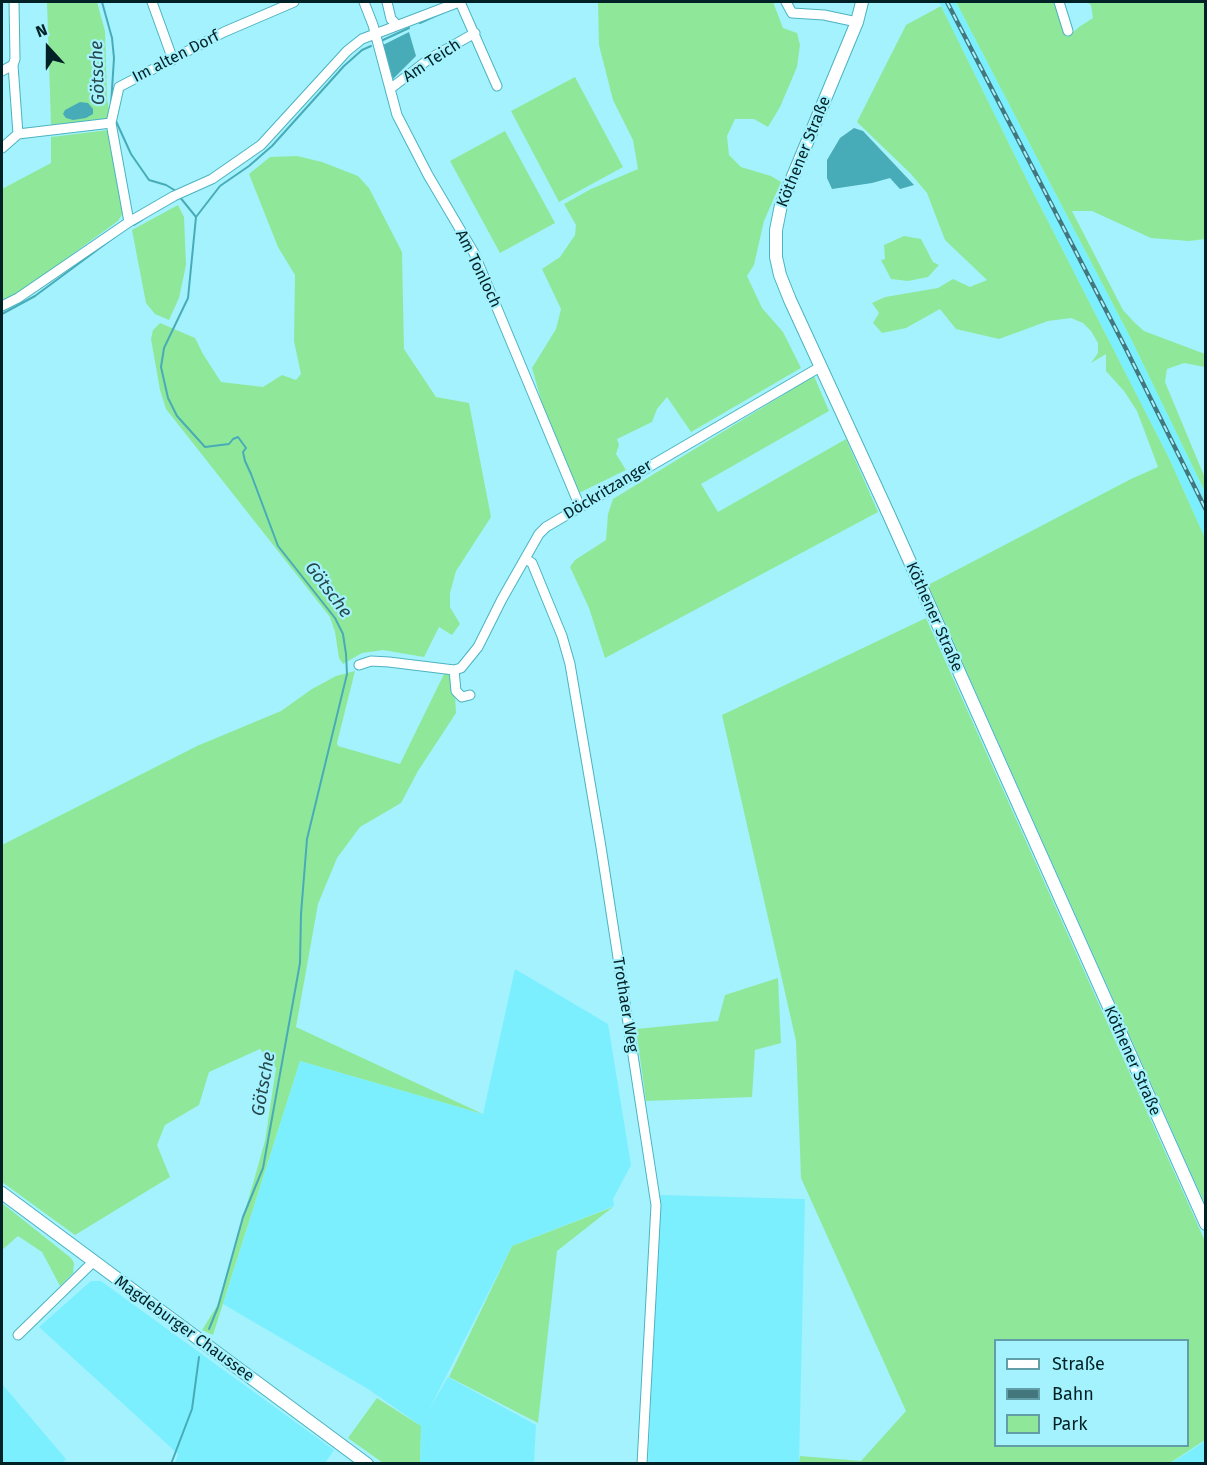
<!DOCTYPE html>
<meta charset="utf-8">
<style>
body{margin:0}
#map{position:relative;width:1207px;height:1465px;overflow:hidden;background:#a4f2fd;font-family:"Fira Sans",sans-serif}
canvas{display:block}
.frame{position:absolute;inset:0;border:3px solid #002125;pointer-events:none}
.legend{position:absolute;left:994px;top:1339px;width:195px;height:108px;box-sizing:border-box;background:#a4f2fd;border:2px solid #629ea7;margin:0;padding:8px 10px;list-style:none;font-size:18px;color:#002125}
.legend li{display:flex;align-items:center;gap:12px;height:30px}
.legend b{width:30px;border:2px solid #629ea7}
.north{position:absolute;left:18px;top:18px;width:60px;height:60px;-webkit-text-stroke:4px #a4f2fd;paint-order:stroke;rotate:339deg;font-size:16px;font-weight:700;line-height:24px;text-align:center;color:#002125}
.north::after{content:'';display:block;margin:auto;width:21px;height:27px;background:#002125;clip-path:polygon(50% 0,100% 100%,50% 72%,0 100%)}
</style>
<div id="map">
<canvas width="1207" height="1465"></canvas>
<div class="frame"></div>
<ul class="legend">
<li><b style="height:8px;background:#fff"></b>Straße</li>
<li><b style="height:8px;background:#43767d"></b>Bahn</li>
<li><b style="height:16px;background:#8fe899"></b>Park</li>
</ul>
<div class="north">N</div>
</div>
<script>
const g = document.querySelector('canvas').getContext('2d');
g.lineJoin = 'round';
function paint(path, color) {
  g.fillStyle = color;
  g.fill(path, 'evenodd');
}
function poly(rows) {
  const path = new Path2D();
  for (const r of rows) {
    path.moveTo(r[0], r[1]);
    for (let i = 2; i < r.length; i += 2) path.lineTo(r[i], r[i + 1]);
  }
  return path;
}
function stroke(path, color, width, dash) {
  g.strokeStyle = color;
  g.lineWidth = width;
  g.lineCap = dash ? 'butt' : 'round';
  g.setLineDash(dash || []);
  g.stroke(path);
}
function drawText(font, color, halo, rows, align = 'center') {
  g.font = font + ' "Fira Sans",sans-serif';
  g.lineWidth = 4.5;
  g.setLineDash([]);
  g.textBaseline = 'middle';
  g.strokeStyle = halo;
  g.fillStyle = color;
  for (const [text, x, y, turn = 0] of rows) {
    g.save();
    g.translate(x, y);
    g.rotate((+turn || 0) * Math.PI / 180);
    g.textAlign = isNaN(turn) ? turn : align;
    if (halo) g.strokeText(text, 0, 0);
    g.fillText(text, 0, 0);
    g.restore();
  }
}
paint(poly([
 [939,2,956,2,1131,339,1205,492,1205,538,1169,458,1031,188],
 [515,969,608,1024,631,1165,613,1199,614,1206,512,1246,429,1410,448,1377,536,1425,534,1463,420,1463,421,1426,368,1389,223,1304,300,1061,483,1114],
 [660,1195,805,1199,799,1463,648,1464],
 [91,1281,101,1281,334,1450,325,1463,175,1463,178,1454,39,1327],
 [2,1384,66,1459,62,1463,2,1463],
 [1205,1441,1205,1463,1171,1463]
]), '#7cefff');
paint(poly([
 [47,2,97,2,105,31,107,98,110,117,104,120,71,124,51,125],
 [598,2,773,2,783,28,797,33,800,45,797,67,780,107,768,127,754,119,735,119,727,136,729,155,741,167,771,176,781,182,764,221,754,265,747,276,762,308,783,332,801,368,691,432,667,397,657,409,652,422,617,439,619,445,616,454,626,470,579,493,546,417,532,368,556,329,561,309,542,269,560,257,575,235,576,225,564,204,591,189,638,169,633,140,613,100,599,45],
 [956,2,1057,2,1068,37,1079,27,1093,18,1091,5,1087,2,1205,2,1205,239,1189,241,1151,238,1092,211,1072,211,1123,310,1134,322,1144,331,1205,354,1205,367,1184,363,1167,369,1165,382,1205,478,1205,492,1131,339],
 [941,6,1031,188,1169,458,1205,538,1205,1204,928,585,1131,479,1158,467,1137,411,1124,391,1106,371,1106,354,1091,363,1098,353,1098,343,1091,331,1083,323,1071,318,1048,321,999,339,956,329,940,309,906,328,882,333,873,323,879,313,872,303,885,297,938,288,953,279,970,287,987,280,945,240,927,193,911,174,857,122,906,25],
 [575,77,623,167,559,202,511,111],
 [108,130,123,213,118,221,20,292,2,300,2,189,51,163,51,137],
 [505,131,555,223,500,253,450,161],
 [297,156,322,162,358,176,369,188,402,252,404,349,436,397,469,403,491,517,456,571,450,593,450,607,460,624,452,635,439,627,424,657,383,650,362,653,343,664,339,658,335,632,330,617,166,409,160,390,151,339,153,330,160,323,195,338,203,354,221,382,263,387,282,375,296,380,301,374,294,341,295,275,278,247,249,174,270,157],
 [178,205,184,217,186,265,179,298,169,320,155,314,146,303,132,230],
 [904,236,921,239,933,262,939,265,928,277,908,281,891,279,881,260,885,259,884,245],
 [814,376,829,411,701,484,718,512,846,439,878,512,605,658,589,608,570,567,575,560,606,540,608,514,613,499],
 [926,618,1205,1241,1205,1440,1170,1463,799,1463,800,1456,861,1461,906,1411,801,1178,796,1041,722,715],
 [996,1340,1188,1340,1188,1446,996,1446],
 [355,671,337,743,338,746,400,764,445,672,451,677,455,694,456,713,418,771,401,803,360,827,337,858,318,904,296,1027,483,1114,300,1061,213,1335,202,1330,217,1306,254,1180,265,1141,276,1068,260,1049,209,1072,199,1105,165,1125,157,1145,170,1177,75,1235,2,1182,2,845,197,746,281,711,312,689,336,676],
 [778,978,781,1043,755,1050,752,1097,646,1101,636,1029,718,1021,725,995],
 [2,1203,71,1258,74,1263,73,1273,60,1286,42,1252,18,1236,2,1250],
 [613,1207,557,1251,538,1423,449,1377,512,1246],
 [377,1398,421,1426,420,1463,383,1463,348,1438]
]), '#8fe899');
paint(poly([
 [409,32,416,56,393,79,383,45],
 [80,102,88,103,93,109,93,114,86,118,73,120,66,118,63,114,65,110],
 [854,128,863,131,914,185,900,189,890,178,872,183,832,189,827,178,827,160,840,138]
]), '#48abb8');
stroke(poly([
 [102,2,112,38,114,58,111,105],
 [420,23,444,12],
 [383,40,409,28],
 [115,119,131,154,149,180,166,185,176,191],
 [179,196,196,217,188,298,164,348,161,367,168,398,177,416,205,447,229,444,233,439,238,437,246,448,243,452,245,461,251,474,278,546,335,618,343,634,346,654,347,674,307,839,301,914,300,963,263,1168,243,1217,218,1307,209,1329],
 [196,217,220,186,249,166,272,146,344,66,362,50,371,46],
 [134,225,142,220],
 [2,314,35,296,120,233],
 [171,1464,192,1409,199,1357]
]), '#48abb8', 2);
const minor = poly([
 [14,2,15,59,13,65,18,134],
 [152,2,173,60],
 [364,2,373,25,397,115,428,175,474,253,580,507],
 [387,2,391,19,396,24],
 [460,2,497,86],
 [786,2,792,13,824,15,857,22],
 [1059,2,1068,31],
 [2,71,13,65],
 [390,89,429,59,475,33],
 [18,134,111,123],
 [2,148,18,134],
 [129,222,111,123,119,87,224,32,294,2],
 [2,306,18,298,129,222,174,196,212,179,261,145,347,51,362,39,459,2],
 [526,559,532,563,562,636,570,664,601,847,656,1205,642,1464],
 [359,665,371,661,389,662,454,670],
 [470,695,462,697,456,691,454,670,461,668,478,647,502,599,539,534,546,527,820,367],
 [18,1335,93,1262]
]);
const major = poly([
 [862,2,857,22,781,205,776,230,776,257,780,275,790,300,889,515,1206,1224],
 [2,1193,367,1464]
]);
stroke(minor, '#4bb3c1', 11);
stroke(major, '#4bb3c1', 14);
stroke(minor, '#fff', 9);
stroke(major, '#fff', 12);
const rail = poly([
 [947,2,1125,347,1206,510]
]);
stroke(rail, '#43767d', 4.5);
stroke(rail, '#a4f2fd', 2, [7]);
drawText('16px', '#002125', '#a4f2fd', [
 ["Im alten Dorf",176,57,-27],
 ["Am Teich",432,61,-33],
 ["Köthener Straße",804,152,-68],
 ["Am Tonloch",478,269,64],
 ["Döckritzanger",608,490,-31],
 ["Köthener Straße",934,617,66],
 ["Trothaer Weg",625,1005,81],
 ["Köthener Straße",1132,1061,66],
 ["Magdeburger Chaussee",184,1329,36]
]);
drawText('italic 18px', '#28474b', '#a4f2fd', [
 ["Götsche",98,73,-92],
 ["Götsche",328,590,53],
 ["Götsche",264,1084,-80]
]);
</script>
